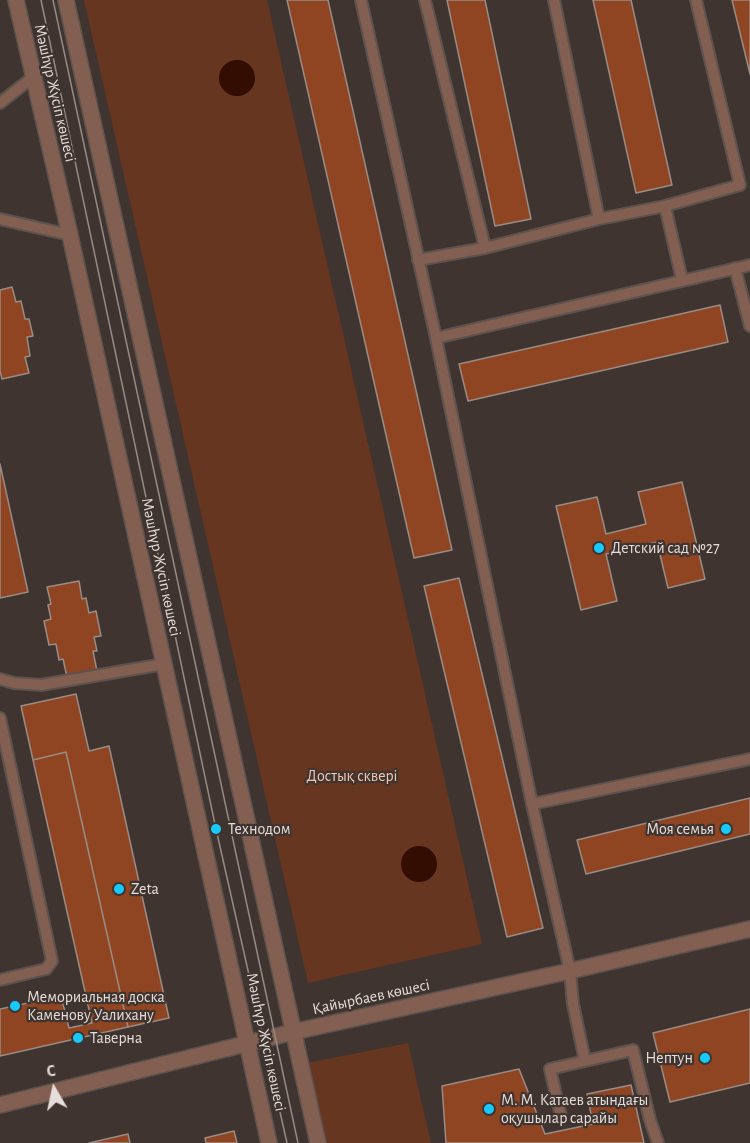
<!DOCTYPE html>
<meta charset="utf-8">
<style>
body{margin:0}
#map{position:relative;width:750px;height:1143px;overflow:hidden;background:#3f342f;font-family:"Alegreya Sans",sans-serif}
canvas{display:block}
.north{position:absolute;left:24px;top:1059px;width:60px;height:60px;-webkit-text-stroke:4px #3f342f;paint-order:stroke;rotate:351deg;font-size:16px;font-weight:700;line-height:24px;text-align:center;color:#e5ddda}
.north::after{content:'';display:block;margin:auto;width:21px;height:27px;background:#e5ddda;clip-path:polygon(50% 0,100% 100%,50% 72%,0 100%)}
</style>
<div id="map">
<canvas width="750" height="1143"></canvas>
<div class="north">С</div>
</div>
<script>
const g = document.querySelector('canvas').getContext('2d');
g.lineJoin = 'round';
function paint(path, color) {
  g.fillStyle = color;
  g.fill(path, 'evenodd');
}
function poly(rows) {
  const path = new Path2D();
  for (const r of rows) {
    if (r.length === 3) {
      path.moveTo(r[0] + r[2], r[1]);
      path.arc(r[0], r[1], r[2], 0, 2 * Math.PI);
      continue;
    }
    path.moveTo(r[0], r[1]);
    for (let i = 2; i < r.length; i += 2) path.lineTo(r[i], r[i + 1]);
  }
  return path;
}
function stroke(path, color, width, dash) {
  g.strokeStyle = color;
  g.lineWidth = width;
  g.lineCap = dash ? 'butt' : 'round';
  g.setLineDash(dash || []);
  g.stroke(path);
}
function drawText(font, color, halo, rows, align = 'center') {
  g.font = font + ' "Alegreya Sans",sans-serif';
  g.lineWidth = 4.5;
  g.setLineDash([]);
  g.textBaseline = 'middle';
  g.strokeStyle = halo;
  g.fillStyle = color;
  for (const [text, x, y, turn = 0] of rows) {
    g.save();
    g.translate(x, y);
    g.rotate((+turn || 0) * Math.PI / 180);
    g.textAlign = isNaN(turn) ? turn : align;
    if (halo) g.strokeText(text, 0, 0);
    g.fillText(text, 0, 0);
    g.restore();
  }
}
paint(poly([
 [84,0,267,0,482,944,308,983],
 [408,1043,431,1143,327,1143,307,1063]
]), '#663621');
paint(poly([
 [237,78,18],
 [419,864,18]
]), '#330d00');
const building = poly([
 [287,0,328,0,452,550,414,558,287,0],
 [447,0,485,0,531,219,495,226,447,0],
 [593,0,631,0,672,185,636,193,593,0],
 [732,0,750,0,750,74,732,0],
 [12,287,16,302,21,301,25,319,29,319,33,336,27,337,30,356,25,357,29,373,2,379,0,371,0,290,12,287],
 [720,305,728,342,468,401,459,364,720,305],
 [0,464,28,592,0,598,0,464],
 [682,482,705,579,668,588,657,542,606,554,617,601,581,610,556,506,597,497,606,534,646,524,638,492,682,482],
 [459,578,543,928,507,937,424,586,459,578],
 [79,581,82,599,86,598,89,613,96,611,101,636,94,637,97,651,93,651,97,671,67,677,63,659,59,660,56,644,49,645,44,621,51,619,48,605,51,604,47,587,79,581],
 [76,694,89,751,109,746,169,1018,128,1027,66,752,33,760,21,706,76,694],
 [66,752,128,1027,0,1056,0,1009,61,996,69,1028,92,1023,33,760,66,752],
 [750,798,750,834,586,874,577,840,750,798],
 [750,1009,750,1083,670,1102,653,1033,750,1009],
 [519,1069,545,1134,593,1124,587,1094,631,1085,644,1143,446,1143,442,1086,519,1069],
 [234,1131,237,1143,206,1143,205,1138,234,1131],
 [128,1134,130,1143,89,1143,128,1134]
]);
paint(building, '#904522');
stroke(building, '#998b85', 1.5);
const service = poly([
 [361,0,436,338],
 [425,0,485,248,599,219,554,0],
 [0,103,33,77],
 [665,206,682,280],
 [0,219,70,235],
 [599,219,665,206,740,185,696,0],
 [418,260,485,248],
 [735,268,750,326],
 [0,679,14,683,41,685,164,664],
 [0,718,52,961,46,969,0,980],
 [532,804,750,759],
 [561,1116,550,1069,585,1061],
 [658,1143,650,1120,633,1050,585,1061,573,1004,570,971,532,804,436,338,750,265]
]);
const tertiary = poly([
 [16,0,70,235,269,1143],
 [66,0,318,1143],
 [0,1105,293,1032,570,971,750,929]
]);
stroke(service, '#5d524e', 14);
stroke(tertiary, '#5d524e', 18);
stroke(service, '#825f50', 10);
stroke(tertiary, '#825f50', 15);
stroke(poly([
 [41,0,216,829,287,1143],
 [53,0,298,1143]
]), '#948b87', 1.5);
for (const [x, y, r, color] of [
 [599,548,6,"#17cafb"],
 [216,829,6,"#17cafb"],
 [726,829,6,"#17cafb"],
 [119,889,6,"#17cafb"],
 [15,1006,6,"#17cafb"],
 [78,1038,6,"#17cafb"],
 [705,1058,6,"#17cafb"],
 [489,1109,6,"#17cafb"]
]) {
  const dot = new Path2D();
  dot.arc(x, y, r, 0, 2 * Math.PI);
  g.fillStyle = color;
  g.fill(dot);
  stroke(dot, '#3f342f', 2);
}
drawText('16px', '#e5ddda', '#3f342f', [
 ["Мәшһүр Жүсіп көшесі",55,93,77],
 ["Мәшһүр Жүсіп көшесі",161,567,78],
 ["Қайырбаев көшесі",371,997,-12],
 ["Мәшһүр Жүсіп көшесі",266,1042,78]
]);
drawText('16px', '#e5ddda', '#3f342f', [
 ["Детский сад №27",611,548],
 ["Технодом",228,829],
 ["Моя семья",714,829,"right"],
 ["Zeta",131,889],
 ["Мемориальная доска",27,997],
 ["Каменову Уалихану",27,1015],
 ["Таверна",90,1038],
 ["Нептун",693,1058,"right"],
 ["М. М. Катаев атындағы",501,1100],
 ["оқушылар сарайы",501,1118]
], 'left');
drawText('16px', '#f2c6b3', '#3f342f', [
 ["Достық сквері",352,776]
]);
</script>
